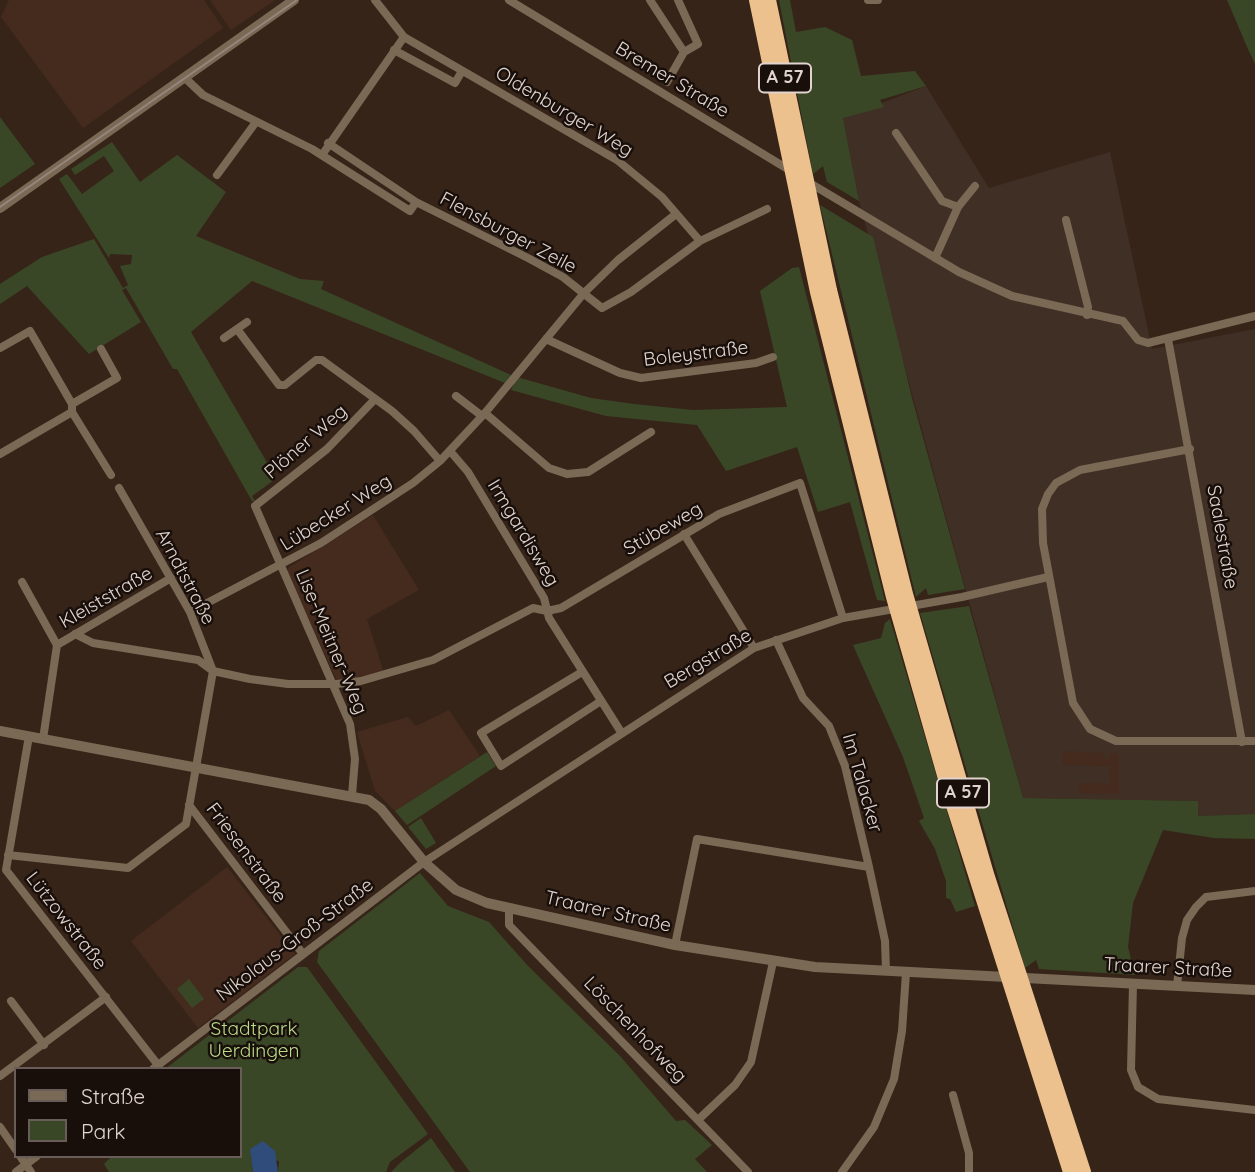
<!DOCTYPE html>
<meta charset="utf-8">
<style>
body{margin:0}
#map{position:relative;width:1255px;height:1172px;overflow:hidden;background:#372419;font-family:Quicksand,sans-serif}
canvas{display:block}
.legend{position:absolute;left:14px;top:1067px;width:228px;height:91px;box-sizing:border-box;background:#180f0b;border:2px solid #685d59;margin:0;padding:9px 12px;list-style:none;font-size:21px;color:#e1d3cd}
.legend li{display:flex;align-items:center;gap:14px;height:35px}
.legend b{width:35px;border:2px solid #685d59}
</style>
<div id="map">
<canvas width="1255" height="1172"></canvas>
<ul class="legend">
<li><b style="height:9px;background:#7a6954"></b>Straße</li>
<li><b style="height:19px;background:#3a4726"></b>Park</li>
</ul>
</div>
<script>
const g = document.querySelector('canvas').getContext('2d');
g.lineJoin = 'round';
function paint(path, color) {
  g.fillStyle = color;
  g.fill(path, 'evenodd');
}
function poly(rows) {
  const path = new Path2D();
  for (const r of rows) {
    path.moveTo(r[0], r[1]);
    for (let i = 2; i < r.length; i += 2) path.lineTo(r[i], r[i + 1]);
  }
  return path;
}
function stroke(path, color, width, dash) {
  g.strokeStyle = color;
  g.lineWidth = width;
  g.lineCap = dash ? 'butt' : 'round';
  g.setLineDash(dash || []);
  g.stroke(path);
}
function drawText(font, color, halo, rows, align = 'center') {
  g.font = font + ' Quicksand,sans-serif';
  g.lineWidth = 5;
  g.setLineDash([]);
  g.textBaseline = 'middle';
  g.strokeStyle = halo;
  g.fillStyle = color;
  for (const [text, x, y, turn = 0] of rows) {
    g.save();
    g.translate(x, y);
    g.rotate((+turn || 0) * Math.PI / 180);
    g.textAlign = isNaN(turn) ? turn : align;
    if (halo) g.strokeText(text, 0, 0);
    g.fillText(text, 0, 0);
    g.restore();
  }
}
paint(poly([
 [926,86,989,188,1110,152,1152,349,1255,329,1255,814,1198,816,1198,801,1023,798,859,201,843,118]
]), '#402f25');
paint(poly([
 [9,0,204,0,223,28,83,128,1,17],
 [210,0,275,0,231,30],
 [373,515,419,590,367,619,384,673,337,681,287,572,288,568],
 [449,710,480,756,395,811,375,791,357,732,408,717,416,726],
 [1067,751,1105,753,1105,758,1109,758,1110,753,1119,753,1119,794,1079,793,1079,783,1109,783,1109,766,1062,765,1062,753],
 [227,867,295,954,198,1028,131,941]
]), '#442b1d');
paint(poly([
 [779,0,790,0,796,32,825,27,852,40,861,76,915,71,926,86,880,100,884,107,843,118,859,201,827,182,823,166,813,174],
 [1227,0,1255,0,1255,64,1248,49],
 [0,117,35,164,0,188],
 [112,142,140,182,177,155,226,192,196,236,300,279,324,281,321,289,511,375,505,383,252,281,191,332,272,471,269,473,274,480,252,496,255,501,252,501,177,369,173,369,126,288,122,290,141,322,89,354,27,286,0,304,0,284,42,257,94,239,123,288,128,285,120,266,131,264,132,255,110,254,109,258,59,179,67,174,82,194,114,171,104,156,75,175,71,169],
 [820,205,873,237,912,398,965,589,928,595,926,588,916,597],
 [799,267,885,601,877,600,850,502,818,512,797,447,726,471,697,425,606,416,511,390,517,377,591,398,634,404,693,410,787,407,760,291,792,268],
 [969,606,1023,798,1198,801,1198,816,1255,814,1255,839,1214,838,1163,830,1133,903,1128,947,1135,975,1039,969,1036,960,1025,968,920,613],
 [890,619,975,906,956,912,950,899,946,898,946,881,935,849,919,821,924,818,903,757,853,645,881,638,885,623],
 [487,752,496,766,407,825,395,811],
 [421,818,436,843,426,849,408,827],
 [420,873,448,906,489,922,528,966,620,1056,676,1121,685,1120,712,1145,695,1159,707,1172,470,1172,317,962,319,951],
 [298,967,307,967,428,1134,390,1162,386,1172,278,1172,279,1161,251,1156,253,1172,109,1172,104,1164,112,1156,240,1156,240,1069,165,1069],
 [189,979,204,999,192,1008,177,989],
 [431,1138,455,1172,391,1172,401,1162]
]), '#3a4726');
paint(poly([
 [263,1141,275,1151,278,1172,253,1172,250,1149]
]), '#2f4c7a');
stroke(poly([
 [375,0,404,37,617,160,662,197,700,241],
 [509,0,791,171],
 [650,0,684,52],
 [868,0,878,0],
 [394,50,455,83,462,71],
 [184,77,203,95,312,149,410,211,416,202,528,258,563,277,602,308,631,292,700,241,767,209],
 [667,82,684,52,698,44,678,0],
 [896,133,942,201,958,207],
 [328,143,416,202],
 [322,155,404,37],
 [217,175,256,122],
 [808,182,959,272,1012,296,1123,321,1138,340,1148,343,1255,316],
 [1066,220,1088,307,1087,315],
 [935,258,958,207,975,186],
 [237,329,279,385,285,385,316,360,322,360,392,411,414,431,440,461],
 [224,338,247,322],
 [546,339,620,373,641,378,756,363,773,357],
 [1168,339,1242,742],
 [0,348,30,331,72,404,72,412,111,475],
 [456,396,482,416],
 [72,404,117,378,101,349],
 [485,413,549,468,567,474,588,472,651,432],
 [1190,449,1080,470,1056,483,1048,494,1042,509,1043,543,1073,703,1090,729,1116,741,1255,741],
 [450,451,468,472,544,598,549,618,621,732],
 [0,454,72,412],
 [684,534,754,648],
 [22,582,57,645],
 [190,612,321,543,413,483,440,461,485,413,584,293,618,260,676,214],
 [75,634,93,643,198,660,213,671,250,679,288,684,337,684,361,681,433,660,533,608,547,611,561,608,719,514,800,483,843,618],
 [776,640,803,698,829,726,845,766,869,867],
 [582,672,481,733,501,766,601,701],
 [29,736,6,870,158,1065],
 [43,739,57,645,171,578],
 [352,795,355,759,350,724,255,506,327,449,375,399],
 [189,805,303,954],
 [8,855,128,868,186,824,213,671,190,612,119,488],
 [509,908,509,925,748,1172],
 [675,945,697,839,869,867,885,941,886,971],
 [1133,984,1131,1070,1138,1087,1158,1099,1255,1110],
 [1177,986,1182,938,1187,920,1196,907,1206,897,1255,891],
 [11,1001,44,1045],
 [153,1069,424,862,754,648,843,618,962,597,1048,577],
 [0,1076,106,997],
 [953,1095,969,1153,969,1172],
 [699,1119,735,1085,751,1062,773,962],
 [0,1127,16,1150],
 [20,1156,31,1172],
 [16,1172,37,1156],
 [842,1172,874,1127,894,1079,902,1031,906,973]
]), '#7a6954', 8);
stroke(poly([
 [0,208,294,0],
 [0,731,369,800,381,809,424,862,456,890,487,903,675,945,815,967,1255,990]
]), '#7a6954', 10);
stroke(poly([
 [756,0,817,292,893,597,950,796,1070,1172],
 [769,0,830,290,906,594,987,874,1084,1172]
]), '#edc18d', 14);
stroke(poly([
 [0,207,297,0]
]), '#95857d', 2);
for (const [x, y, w] of [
 [785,78,52],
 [963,793,52]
]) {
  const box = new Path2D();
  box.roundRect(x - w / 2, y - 14.5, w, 29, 5);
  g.fillStyle = '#180f0b';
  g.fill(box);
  stroke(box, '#e1d3cd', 2);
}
drawText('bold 18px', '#e1d3cd', null, [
 ["A 57",785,78],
 ["A 57",963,793]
]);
drawText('19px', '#e1d3cd', '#180f0b', [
 ["Bremer Straße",672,80,31],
 ["Oldenburger Weg",564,112,31],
 ["Flensburger Zeile",508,233,28],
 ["Boleystraße",696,354,-7],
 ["Plöner Weg",306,442,-41],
 ["Lübecker Weg",336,513,-32],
 ["Stübeweg",663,529,-30],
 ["Irmgardisweg",523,533,59],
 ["Saalestraße",1222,537,80],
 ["Arndtstraße",185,577,62],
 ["Kleiststraße",106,598,-30],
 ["Lise-Meitner-Weg",331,642,67],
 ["Bergstraße",708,659,-31],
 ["Im Talacker",862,783,74],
 ["Friesenstraße",246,853,53],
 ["Traarer Straße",608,912,13],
 ["Lützowstraße",66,921,52],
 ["Nikolaus-Groß-Straße",295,940,-37],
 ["Traarer Straße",1168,968,3],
 ["Löschenhofweg",635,1030,46]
]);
drawText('19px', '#badc89', '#180f0b', [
 ["Stadtpark",254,1029],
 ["Uerdingen",254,1051]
]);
</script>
